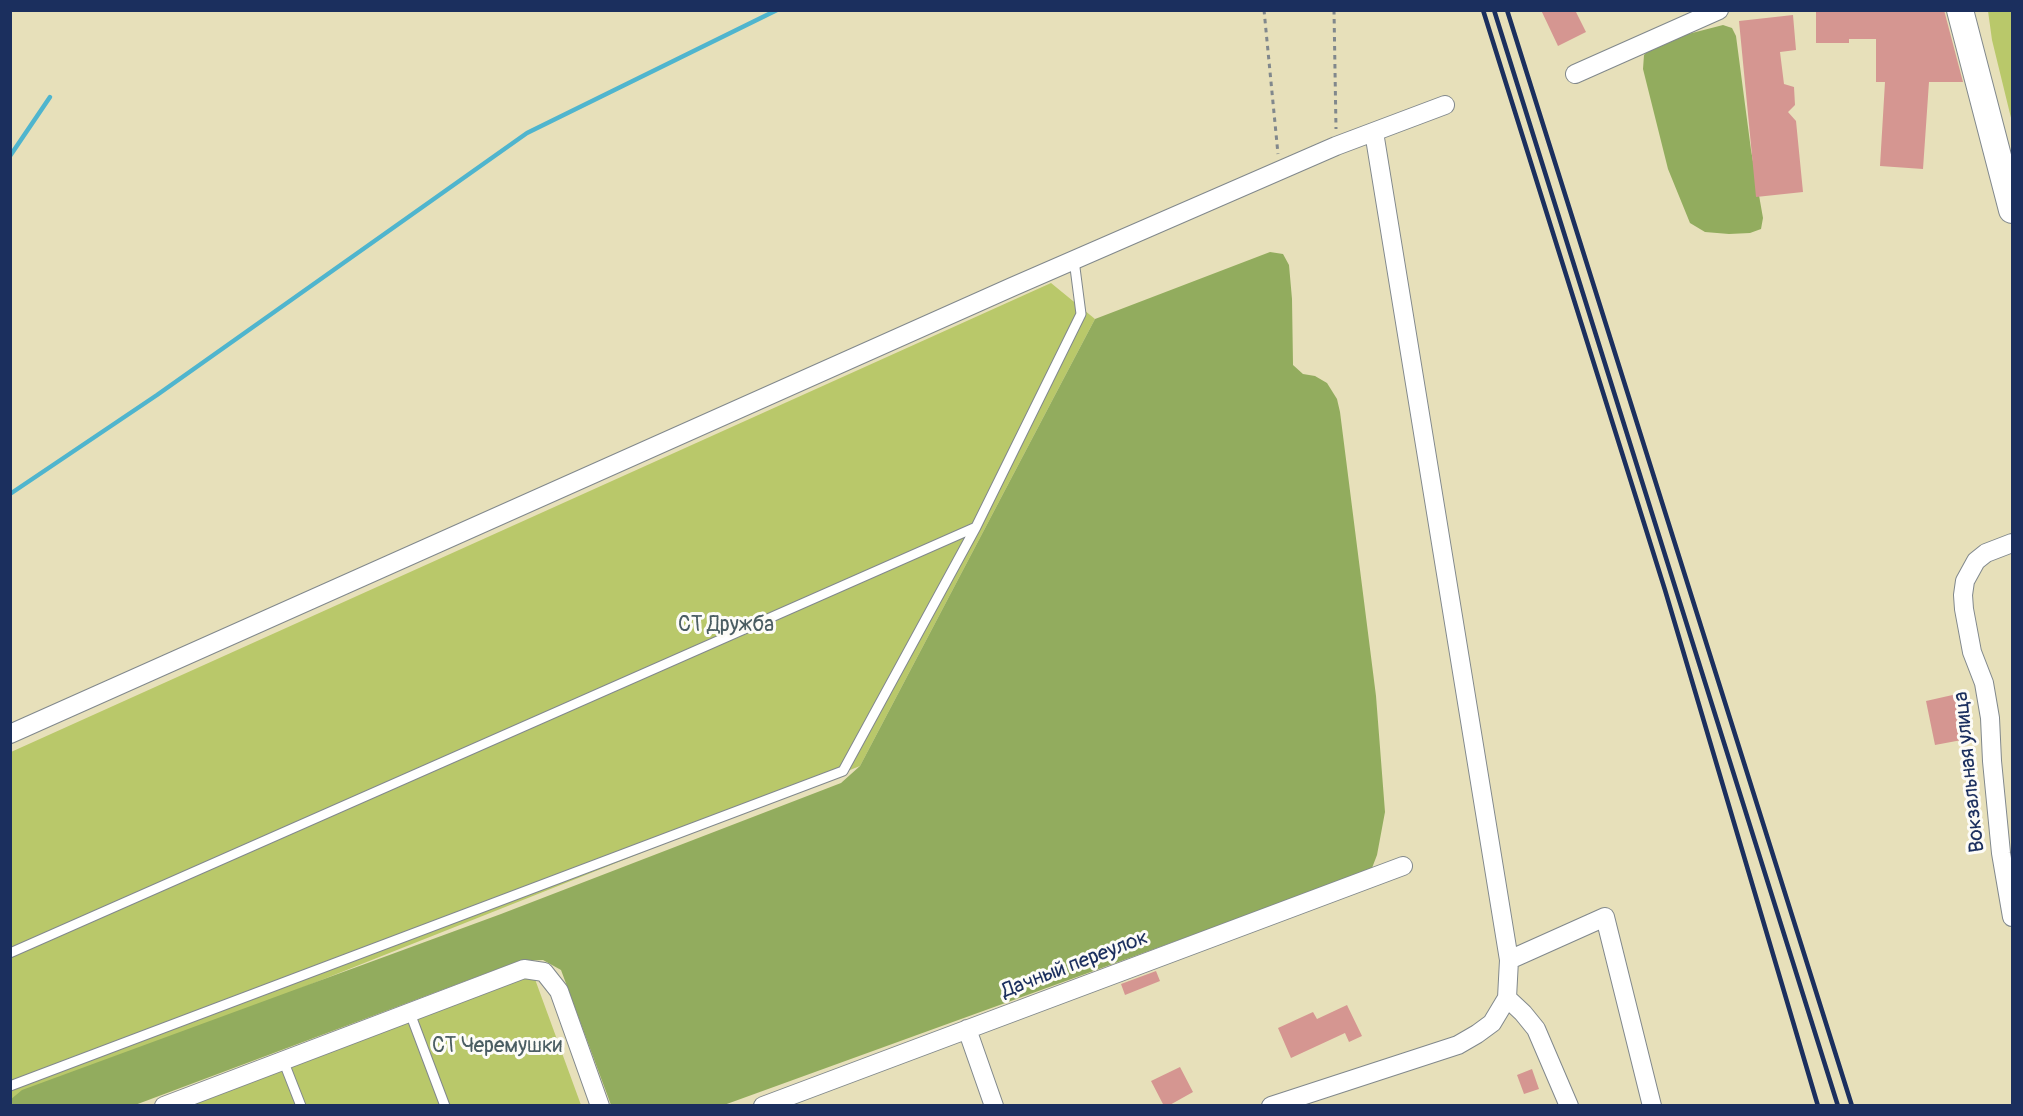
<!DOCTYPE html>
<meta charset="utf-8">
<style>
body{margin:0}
#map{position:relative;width:2023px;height:1116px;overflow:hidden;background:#e7e0ba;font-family:Pangolin,sans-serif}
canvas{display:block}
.frame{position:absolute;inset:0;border:12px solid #1b2f5e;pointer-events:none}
</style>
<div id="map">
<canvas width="2023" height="1116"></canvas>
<div class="frame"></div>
</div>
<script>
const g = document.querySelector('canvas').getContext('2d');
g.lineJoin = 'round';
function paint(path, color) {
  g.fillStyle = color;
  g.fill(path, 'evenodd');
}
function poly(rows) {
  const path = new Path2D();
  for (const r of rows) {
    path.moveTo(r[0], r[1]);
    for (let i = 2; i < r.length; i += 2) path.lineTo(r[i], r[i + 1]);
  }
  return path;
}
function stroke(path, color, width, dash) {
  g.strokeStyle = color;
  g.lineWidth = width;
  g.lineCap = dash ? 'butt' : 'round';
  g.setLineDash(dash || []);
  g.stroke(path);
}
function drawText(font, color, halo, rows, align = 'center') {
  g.font = font + ' Pangolin,sans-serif';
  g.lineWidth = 6;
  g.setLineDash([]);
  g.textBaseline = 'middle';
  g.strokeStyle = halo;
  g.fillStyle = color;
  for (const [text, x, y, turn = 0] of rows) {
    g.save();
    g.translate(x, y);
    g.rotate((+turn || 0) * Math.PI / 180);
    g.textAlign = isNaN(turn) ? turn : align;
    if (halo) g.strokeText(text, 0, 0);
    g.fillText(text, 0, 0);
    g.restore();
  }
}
paint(poly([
 [1988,11,2012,11,2012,122,1992,40],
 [1051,283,1095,319,860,766,12,1103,11,752],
 [532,971,581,1105,176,1106]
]), '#b9c86a');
paint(poly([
 [1723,25,1732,28,1736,36,1751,150,1763,218,1761,229,1750,233,1729,234,1705,232,1690,223,1668,169,1643,69,1644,55,1651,47,1665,40],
 [1270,252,1283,254,1289,265,1292,299,1293,365,1303,374,1315,376,1327,383,1337,399,1340,412,1376,696,1385,812,1377,855,1372,868,1314,891,724,1105,611,1105,561,970,543,960,519,961,135,1105,11,1106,10,1100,22,1090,501,914,841,783,860,766,1095,319]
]), '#92ac5e');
stroke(poly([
 [10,156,50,97],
 [10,494,157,395,527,133,777,10]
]), '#4fb5ce', 4.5);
paint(poly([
 [1541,10,1575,10,1586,32,1558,46],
 [1816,10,1944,10,1963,82,1929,82,1923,169,1880,166,1885,82,1876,82,1876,39,1849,39,1849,43,1816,43],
 [1793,15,1796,50,1780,52,1784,84,1794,87,1795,105,1788,112,1796,121,1803,192,1756,197,1739,21],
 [1957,694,1967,739,1935,745,1926,701],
 [1156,971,1160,981,1125,995,1121,984],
 [1347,1005,1362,1036,1349,1042,1345,1033,1291,1058,1278,1028,1313,1012,1317,1019],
 [1180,1067,1193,1092,1168,1106,1164,1106,1151,1081],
 [1532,1069,1539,1089,1524,1094,1517,1075]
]), '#d59691');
const lane = poly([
 [10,953,976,527],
 [410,1013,445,1106],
 [283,1060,301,1106],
 [10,1086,843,771,976,527,1081,314,1074,260]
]);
const street = poly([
 [1575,74,1719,10],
 [2012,543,1986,553,1976,561,1965,581,1963,595,1964,609,1972,652,1984,683,1990,718,1992,761,2001,853,2012,917],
 [10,734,1012,287,1336,146,1445,105],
 [1509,960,1605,917,1652,1106],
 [1507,998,1523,1013,1536,1029,1569,1106],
 [967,1029,994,1106],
 [164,1106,524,969,544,972,559,991,600,1106],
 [763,1106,1403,866],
 [1271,1106,1458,1045,1477,1034,1492,1023,1507,998,1509,960,1374,132]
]);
const secondary = poly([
 [1960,10,2012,210]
]);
stroke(lane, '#81888c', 11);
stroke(street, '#81888c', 20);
stroke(secondary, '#81888c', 28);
stroke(poly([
 [1264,10,1278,154],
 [1334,10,1336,129]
]), '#81888c', 3, [4.5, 4.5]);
stroke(lane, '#fff', 9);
stroke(street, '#fff', 18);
stroke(secondary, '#fff', 26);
stroke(poly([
 [1483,10,1665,590,1818,1106],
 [1494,10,1838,1106],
 [1507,10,1852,1106]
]), '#1b2f5e', 4.5);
drawText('21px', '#4a5d62', '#fdfcf7', [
 ["СТ Дружба",726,626],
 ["СТ Черемушки",497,1047]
]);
drawText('21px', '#1b2f5e', '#fdfcf7', [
 ["Вокзальная улица",1970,772,-96],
 ["Дачный переулок",1075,965,-21]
]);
</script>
